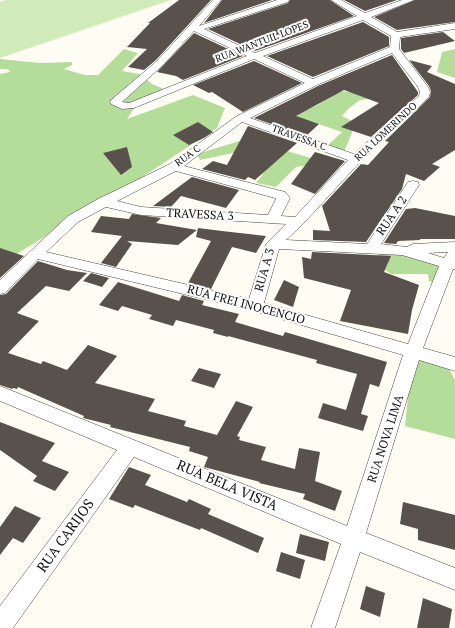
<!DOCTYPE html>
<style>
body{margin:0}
canvas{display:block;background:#fffdf3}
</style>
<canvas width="455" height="628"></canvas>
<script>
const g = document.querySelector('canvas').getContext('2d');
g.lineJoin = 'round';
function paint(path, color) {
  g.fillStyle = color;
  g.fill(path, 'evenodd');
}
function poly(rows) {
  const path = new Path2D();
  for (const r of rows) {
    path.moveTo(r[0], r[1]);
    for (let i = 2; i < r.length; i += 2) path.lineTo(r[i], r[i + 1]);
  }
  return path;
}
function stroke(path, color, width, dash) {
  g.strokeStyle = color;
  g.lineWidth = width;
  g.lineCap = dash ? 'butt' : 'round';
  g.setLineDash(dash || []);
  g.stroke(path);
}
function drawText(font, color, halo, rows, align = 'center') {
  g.font = font + ' "PT Serif",serif';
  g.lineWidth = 4;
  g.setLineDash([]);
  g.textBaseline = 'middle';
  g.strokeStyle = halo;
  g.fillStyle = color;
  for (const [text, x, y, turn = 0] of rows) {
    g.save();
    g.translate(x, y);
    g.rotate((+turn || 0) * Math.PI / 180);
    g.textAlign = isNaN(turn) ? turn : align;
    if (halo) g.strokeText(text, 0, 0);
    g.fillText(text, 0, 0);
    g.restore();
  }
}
paint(poly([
 [5,0,171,0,0,58,0,2]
]), '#d2ebbb');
paint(poly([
 [124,49,138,53,122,71,140,74,152,84,164,89,140,99,127,119,193,95,225,108,217,128,133,183,0,264,0,74,10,72,8,69,0,69,0,59,40,63,72,62,72,65,64,69,85,75,98,75],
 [455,49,455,78,437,72,442,52],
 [357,88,376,98,360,100,348,109,342,116,356,123,344,152,328,145,342,132,310,121,272,124,316,106,340,91,349,92],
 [246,139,280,149,318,160,310,165,296,167,276,187,256,183,265,171,249,157,233,153,200,160,197,154],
 [403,250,442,265,435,284,429,281,428,274,391,274,385,270,388,263,376,257,383,251],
 [412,358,448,367,455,380,455,439,405,426]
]), '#b5dd9a');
paint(poly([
 [179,0,211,0,156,60,144,70,128,67,147,49,127,47,150,23,148,23],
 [222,0,272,0,204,23],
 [290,0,330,0,354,16,255,51,208,29,288,3],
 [344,0,397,0,365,11],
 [415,0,455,0,455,22,397,30,374,17],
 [363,22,389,37,389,46,313,77,267,56],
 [443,32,455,41,404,53,401,49,401,38],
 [194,33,243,56,183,80,176,76,157,72],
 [392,55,418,92,418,95,371,137,341,127,379,103,344,90,296,116,319,124,306,136,254,118,318,86],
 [409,60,432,66,427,72,455,84,455,150,432,164,440,167,424,181,406,174,402,189,366,242,313,240,313,230,330,231,322,206,361,164,368,165,389,142,385,141,430,97,431,91,429,86],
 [254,61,302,83,243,112,212,92,209,93,193,85],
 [198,122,213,132,204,138,189,145,173,135],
 [248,126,297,143,255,180,248,177,245,180,202,169,213,161,227,165],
 [127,147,132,167,121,175,103,153],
 [315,152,345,161,315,194,291,184],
 [192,177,239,190,226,208,181,196,171,207,153,206],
 [415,208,455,216,455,239,420,239,420,240,398,241,396,244,384,243,406,209],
 [132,214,161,218,156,223,197,230,178,245,127,241,132,244,116,267,101,263,122,236,91,232,101,216,129,219],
 [198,228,222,231,266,236,256,253,232,247,211,289,188,283,211,241,196,237],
 [0,248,24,256,0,278],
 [312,252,391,256,384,272,419,285,412,310,408,334,340,321,351,290,304,278,302,257,311,259],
 [38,261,67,270,87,273,69,291,46,286,17,313,39,321,8,353,41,364,43,361,67,370,88,345,117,356,95,383,155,399,148,411,186,421,184,426,217,435,236,401,253,407,237,436,240,437,239,440,266,447,261,460,295,469,299,448,320,452,315,481,342,491,335,511,303,499,305,494,259,483,260,482,204,467,208,457,189,451,190,447,110,427,111,425,83,418,84,416,18,387,17,389,13,388,12,389,0,385,0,295,6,294],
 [91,273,109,278,102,287,83,281],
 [284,280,299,287,293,307,274,300],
 [118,282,179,301,182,295,204,301,202,305,239,314,235,322,283,336,285,332,387,362,379,387,370,384,361,414,368,416,363,431,318,418,323,403,346,410,357,374,316,363,317,360,228,336,228,337,213,333,214,330,176,320,173,326,149,319,152,315,122,306,118,311,99,305],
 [199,368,221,374,214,388,191,381],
 [0,422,55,443,42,461,69,472,55,491,33,481,37,476,0,450],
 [129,467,151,475,145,485,187,502,189,499,211,509,208,514,264,538,258,553,201,528,200,530,135,505,133,508,109,499],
 [403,502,455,515,455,550,418,540,418,529,400,524],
 [15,506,41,518,23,543,13,538,0,555,0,527],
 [300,534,329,542,325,561,296,553],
 [281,552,305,560,300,579,276,571],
 [366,586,385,593,380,617,360,609],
 [423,598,452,609,449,628,417,628]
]), '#59524c');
const street = poly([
 [213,0,221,0,199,26,277,0,289,0,288,2,204,29,255,53,357,16,331,0,341,0,365,13,402,0,414,0,371,17,397,32,455,23,455,29,400,37,399,49,428,87,430,92,429,97,360,162,303,224,286,240,367,244,408,182,413,181,418,182,419,185,381,244,407,247,413,244,455,242,455,269,453,269,423,348,455,357,455,371,419,360,366,533,455,568,455,590,360,552,335,628,311,628,341,544,134,457,13,628,0,628,0,606,117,450,0,401,0,386,347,526,403,355,254,311,38,259,5,293,0,294,0,280,68,216,98,199,170,164,237,116,305,83,254,59,134,108,122,109,111,104,110,102,111,100,157,61,213,0],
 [363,20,391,36,390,47,313,79,263,56,363,20],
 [194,31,247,56,129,103,122,102,163,65,194,31],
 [392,53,418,87,420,92,419,96,354,154,250,118,317,85,392,53],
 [242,122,348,160,295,217,281,216,290,198,285,192,184,166,242,122],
 [176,171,275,198,276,199,268,215,141,207,117,201,176,171],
 [106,207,141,215,286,224,266,244,249,299,46,252,78,222,106,207],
 [279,249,402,255,439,266,408,344,264,303,279,249],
 [448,252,444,258,428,253,448,252]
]);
stroke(street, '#434343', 1);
paint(street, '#fff');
drawText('10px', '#101010', '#fff', [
 ["RUA WANTUIL LOPES",262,42,-21],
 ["RUA LOMERINDO",386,132,-43],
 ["TRAVESSA C",299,138,20],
 ["RUA C",188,156,-36]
]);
drawText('12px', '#101010', '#fff', [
 ["TRAVESSA 3",200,215,3],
 ["RUA A 2",392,216,-56],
 ["RUA A 3",265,270,-74],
 ["RUA FREI INOCENCIO",246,305,15],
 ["RUA NOVA LIMA",386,439,-72]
]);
drawText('14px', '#101010', '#fff', [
 ["RUA BELA VISTA",227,486,23],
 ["RUA CARIJOS",66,536,-54]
]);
</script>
